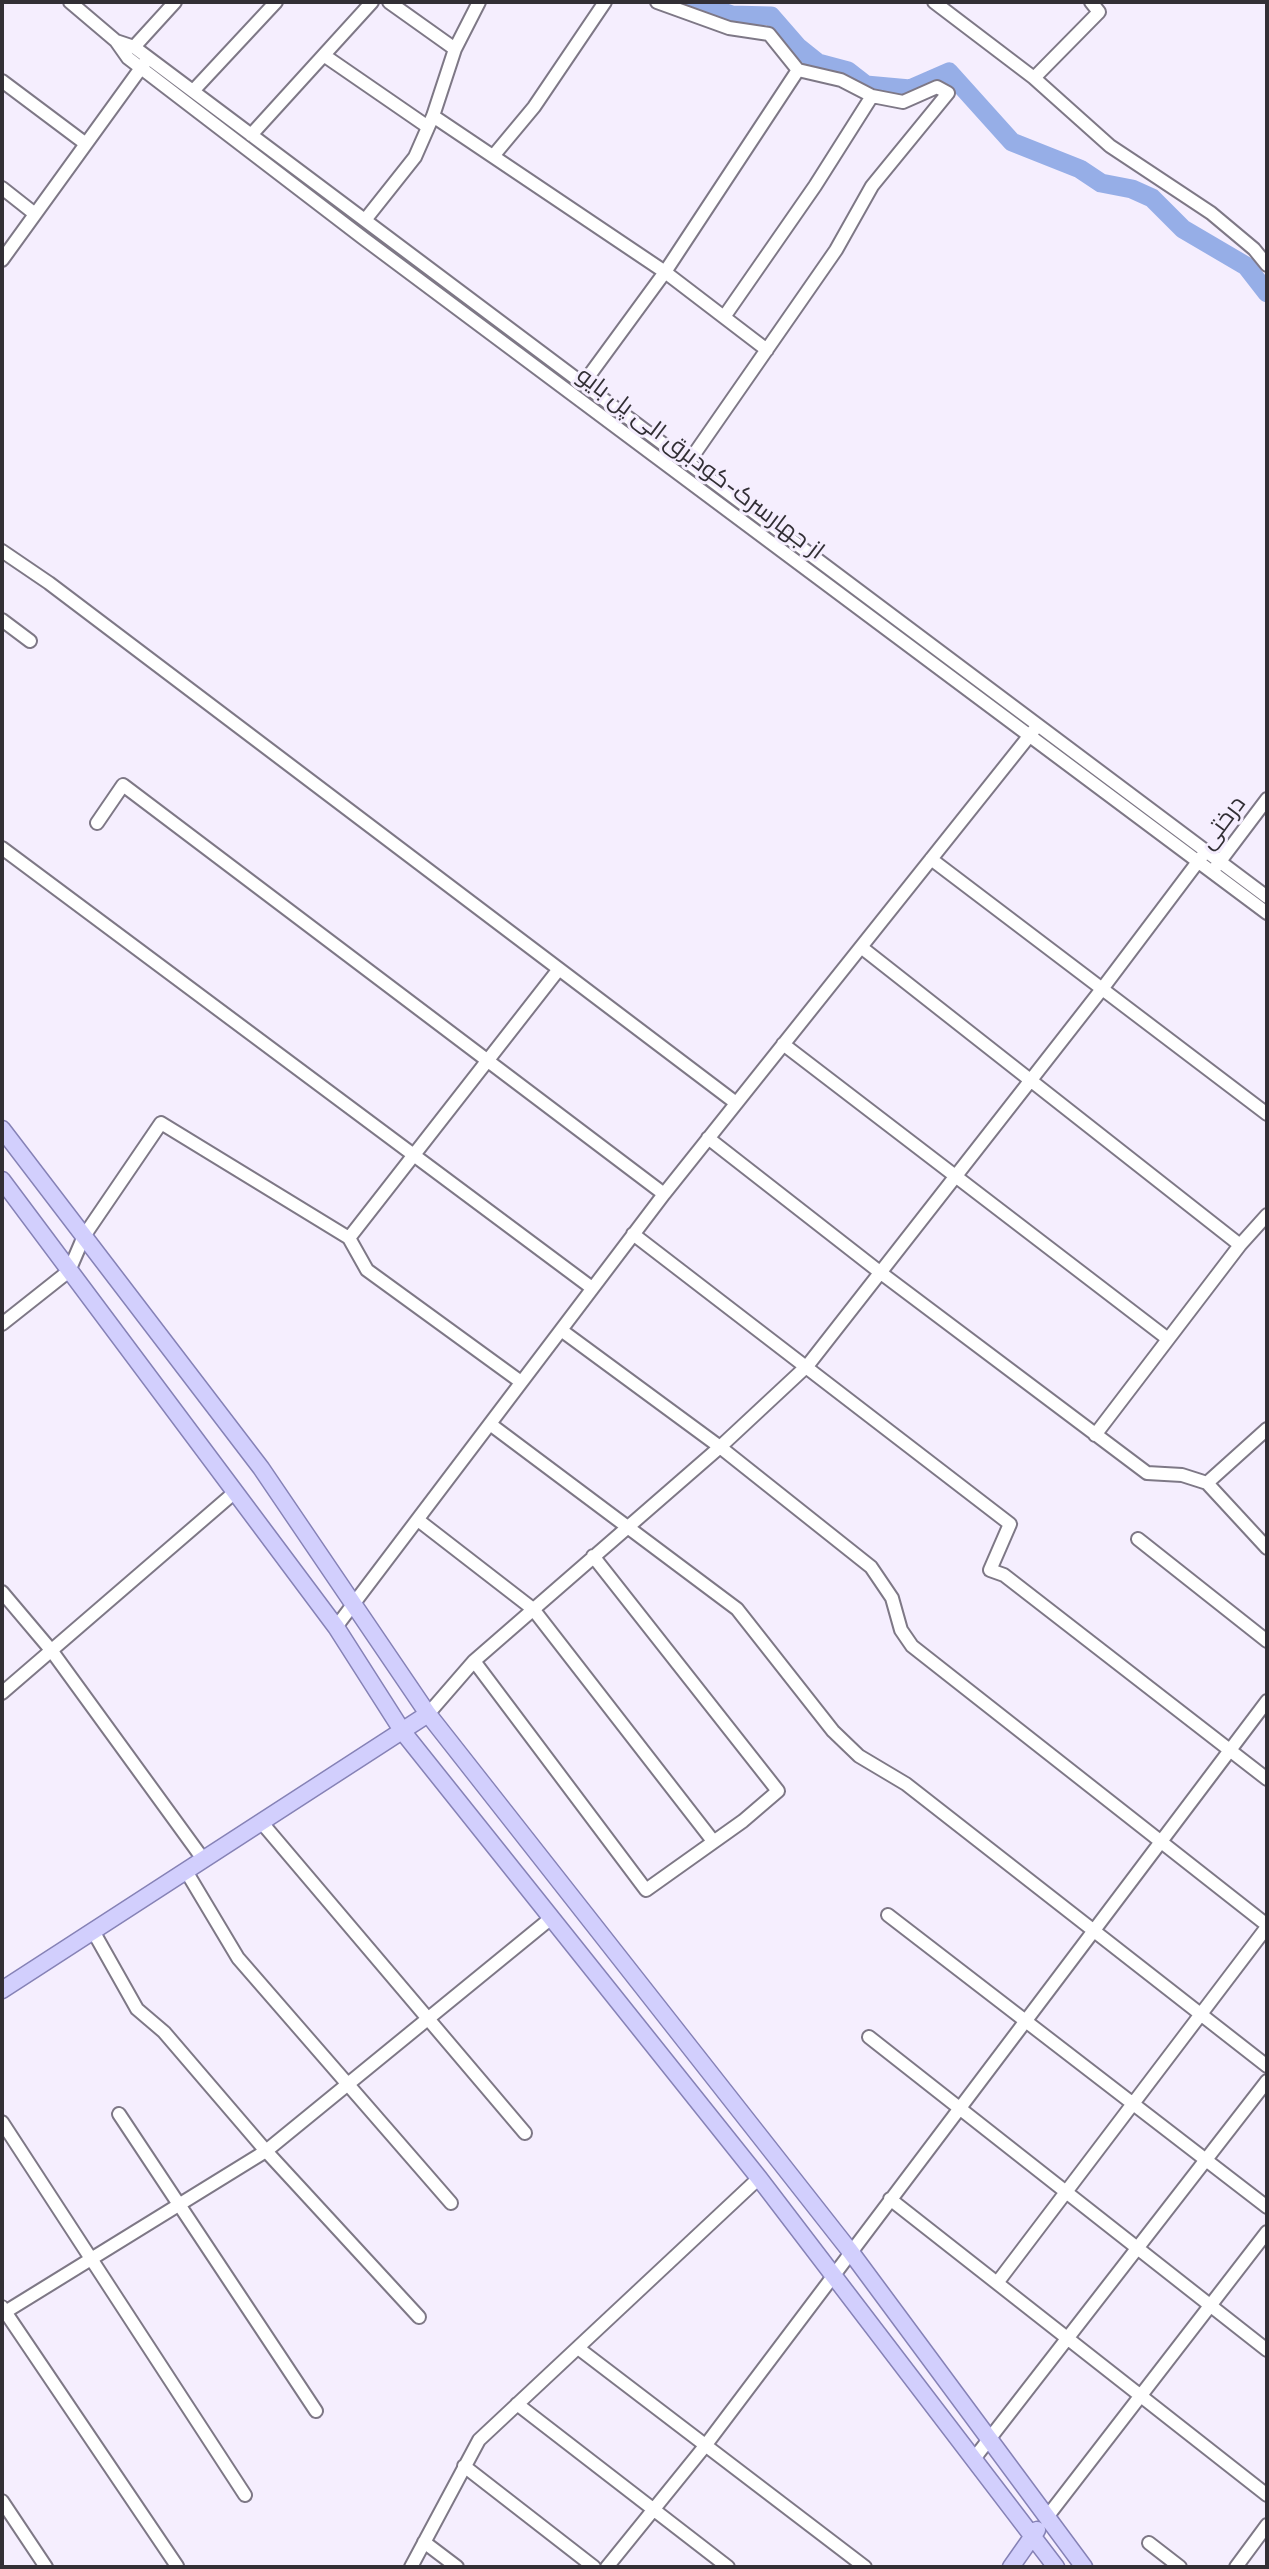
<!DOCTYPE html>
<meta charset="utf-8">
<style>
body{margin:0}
#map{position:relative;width:1269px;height:2569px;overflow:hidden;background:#f5eefe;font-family:"Space Grotesk",sans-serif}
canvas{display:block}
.frame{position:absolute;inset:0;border:4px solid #322f35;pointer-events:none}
</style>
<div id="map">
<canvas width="1269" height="2569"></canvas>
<div class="frame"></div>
</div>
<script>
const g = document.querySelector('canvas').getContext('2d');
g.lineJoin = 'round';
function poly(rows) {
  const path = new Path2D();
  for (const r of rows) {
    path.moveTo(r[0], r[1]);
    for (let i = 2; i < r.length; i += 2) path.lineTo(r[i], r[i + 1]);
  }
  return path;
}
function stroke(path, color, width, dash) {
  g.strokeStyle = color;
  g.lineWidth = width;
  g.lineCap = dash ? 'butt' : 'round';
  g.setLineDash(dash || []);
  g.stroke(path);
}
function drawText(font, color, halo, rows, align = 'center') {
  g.font = font + ' "Space Grotesk",Cairo,sans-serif';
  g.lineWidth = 6;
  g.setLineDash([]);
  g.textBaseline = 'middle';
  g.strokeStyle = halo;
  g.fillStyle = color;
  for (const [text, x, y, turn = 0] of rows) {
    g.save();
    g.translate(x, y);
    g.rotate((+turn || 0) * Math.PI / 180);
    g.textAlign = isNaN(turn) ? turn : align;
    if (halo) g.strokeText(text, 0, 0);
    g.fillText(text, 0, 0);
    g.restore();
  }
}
stroke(poly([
 [692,2,732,15,771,16,798,47,818,63,848,71,866,85,910,89,949,72,1012,142,1080,169,1101,183,1132,189,1152,198,1183,229,1246,266,1267,293]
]), '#96aee7', 19);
const minor = poly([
 [70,2,116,41,128,58,363,238,1267,913],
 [389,2,455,49],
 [657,2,729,28,769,34,798,70,841,80,872,96,903,102,937,87,948,93,872,186,836,250,688,463],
 [934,2,1034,78,1110,146,1211,213,1254,249,1267,265],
 [116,41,134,47,1267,897],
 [134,47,175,2],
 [325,56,428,127],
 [1034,78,1099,12,1091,2],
 [2,81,86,144],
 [193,91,276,2],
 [433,116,665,272,767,350],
 [251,135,372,2],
 [494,155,534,107,605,2],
 [2,188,35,214],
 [365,220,415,157,433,116,455,49,479,2],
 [2,260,146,61],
 [724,317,815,186,872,96],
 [583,384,665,272,798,70],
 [2,551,49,583,736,1103],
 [2,620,30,641],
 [97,823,123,785,664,1194],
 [2,848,592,1288],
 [931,859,1267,1114],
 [1215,868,1267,799],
 [861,947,1240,1245],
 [783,1044,1168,1339],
 [708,1138,881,1273,1147,1473,1182,1475,1207,1483,1267,1548],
 [633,1234,1010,1524,990,1570,1004,1575,1267,1779],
 [349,1238,559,969],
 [2,1324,69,1271,84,1236,161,1123,349,1238,367,1270,521,1382],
 [561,1330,720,1447,871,1567,892,1598,901,1630,912,1646,1267,1925],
 [490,1424,737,1609,833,1731,859,1756,906,1784,1267,2066],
 [1095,1435,1240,1245,1267,1215],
 [1207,1483,1267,1429],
 [418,1520,533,1609,713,1841],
 [1138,1539,1267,1641],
 [2,1592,51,1650,203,1859],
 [336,1627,664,1194,1034,730],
 [474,1661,646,1890,743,1821,778,1791,593,1556],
 [2,1693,235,1492],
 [428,1714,474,1661,720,1447,808,1365,1102,989,1203,855],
 [262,1823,525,2133],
 [186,1871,238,1958,451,2203],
 [888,1915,1267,2207],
 [93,1931,137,2009,164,2032,266,2151,419,2317],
 [869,2037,1267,2350],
 [119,2114,316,2411],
 [2,2122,245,2495],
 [890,2199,1267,2495],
 [997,2283,1267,1927],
 [2,2307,177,2566],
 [2,2314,266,2151,550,1919],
 [578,2348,865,2567],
 [517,2404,728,2567],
 [973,2460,1267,2081],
 [464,2466,594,2567],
 [2,2501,46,2567],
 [1047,2517,1267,2232],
 [424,2542,457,2567],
 [1149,2543,1180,2567],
 [411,2567,479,2440,759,2178],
 [607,2567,705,2446,1267,1701],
 [1236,2567,1267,2525]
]);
const major = poly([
 [2,1129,261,1468,428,1714,850,2251,1084,2567],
 [2,1180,336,1627,403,1732,759,2178,1056,2567],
 [2,1990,428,1714],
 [1011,2567,1037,2530]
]);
stroke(minor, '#7e7886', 16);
stroke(major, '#8682b6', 19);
stroke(minor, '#fff', 12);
stroke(major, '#d2cffd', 16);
drawText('24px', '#322f35', '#f5eefe', [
 ["از جهارسرک-کودبرق الی پل بایو",700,464,37],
 ["درختی",1223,823,-53]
]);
</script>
